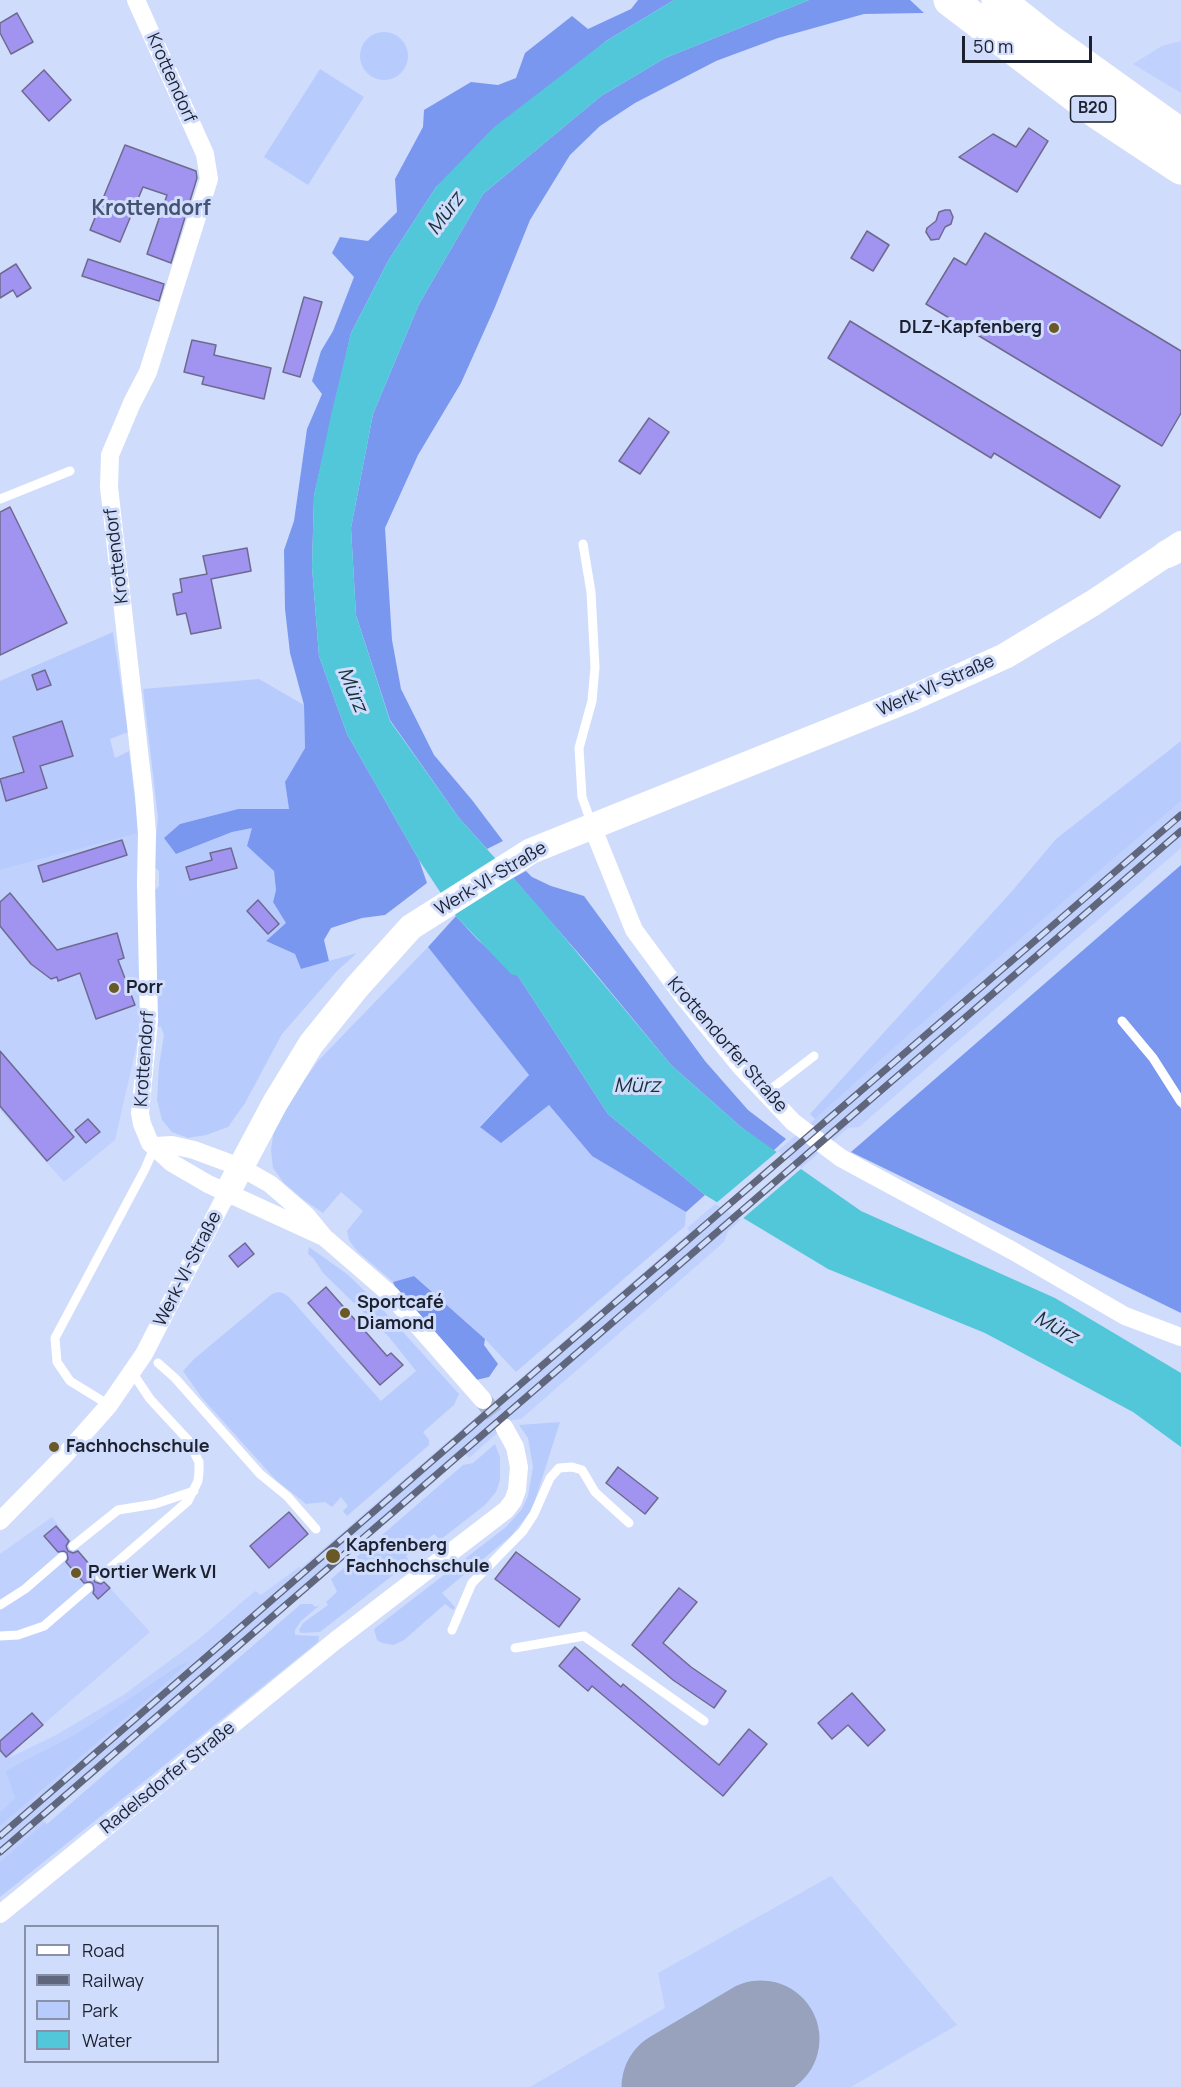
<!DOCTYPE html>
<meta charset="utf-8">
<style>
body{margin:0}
#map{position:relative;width:1181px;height:2087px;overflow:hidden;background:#d0dcfb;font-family:Manrope,sans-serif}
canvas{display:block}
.legend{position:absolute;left:24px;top:1925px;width:195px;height:138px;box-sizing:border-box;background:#d0dcfb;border:2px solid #8891a9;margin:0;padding:8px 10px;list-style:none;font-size:18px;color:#1c212f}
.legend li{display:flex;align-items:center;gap:12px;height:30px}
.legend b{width:30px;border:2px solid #8891a9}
.scale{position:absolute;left:962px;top:36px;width:130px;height:27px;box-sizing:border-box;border:3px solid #1c212f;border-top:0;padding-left:8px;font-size:18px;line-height:21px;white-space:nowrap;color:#1c212f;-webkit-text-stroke:4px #d0dcfb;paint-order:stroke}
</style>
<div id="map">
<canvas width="1181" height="2087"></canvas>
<ul class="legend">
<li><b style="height:8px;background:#fff"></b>Road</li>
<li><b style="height:8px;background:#60677c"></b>Railway</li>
<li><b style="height:16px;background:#b8cbfd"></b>Park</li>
<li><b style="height:16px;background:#52c7d9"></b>Water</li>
</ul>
<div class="scale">50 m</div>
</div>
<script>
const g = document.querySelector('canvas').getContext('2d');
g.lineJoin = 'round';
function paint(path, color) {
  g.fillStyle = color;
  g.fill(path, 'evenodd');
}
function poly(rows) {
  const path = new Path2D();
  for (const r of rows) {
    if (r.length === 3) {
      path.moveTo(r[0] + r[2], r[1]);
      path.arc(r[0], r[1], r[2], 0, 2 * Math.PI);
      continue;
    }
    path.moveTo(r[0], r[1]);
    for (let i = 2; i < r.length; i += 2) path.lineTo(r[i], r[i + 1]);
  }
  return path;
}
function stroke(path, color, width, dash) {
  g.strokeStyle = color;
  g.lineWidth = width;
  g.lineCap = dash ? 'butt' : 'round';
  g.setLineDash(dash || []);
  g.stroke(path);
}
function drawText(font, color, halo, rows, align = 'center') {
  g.font = font + ' Manrope,sans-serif';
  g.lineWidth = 6;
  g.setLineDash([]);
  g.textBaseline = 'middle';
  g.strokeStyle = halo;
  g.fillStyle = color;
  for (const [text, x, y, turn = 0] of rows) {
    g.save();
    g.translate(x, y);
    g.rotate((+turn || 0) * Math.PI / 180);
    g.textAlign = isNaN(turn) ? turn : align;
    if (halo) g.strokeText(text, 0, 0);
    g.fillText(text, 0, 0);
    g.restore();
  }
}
paint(poly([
 [1181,41,1181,93,1133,64,1162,46],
 [1181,801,1181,848,859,1127,848,1128,728,1231,724,1242,521,1419,512,1420,469,1458,465,1454,43,1820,45,1822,0,1862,0,1826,187,1663,179,1665,79,1732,5,1771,15,1798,0,1812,0,1554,52,1517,100,1577,150,1632,30,1736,9,1758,56,1735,122,1696,199,1639,255,1591,261,1595,299,1567,301,1568,690,1232,687,1228,815,1119,912,1032],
 [139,833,142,1022,115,1140,64,1182,0,1110,0,870],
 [831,1876,957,2025,851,2087,530,2087,665,2008,658,1973]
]), '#c0d1fe');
paint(poly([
 [384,56,24],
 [320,69,364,97,308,185,264,157],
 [113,632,128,732,110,739,115,758,129,751,139,833,0,870,0,681],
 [259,679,304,705,305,748,285,782,289,809,238,809,180,824,176,854,232,832,253,827,247,846,274,871,276,890,273,902,287,923,266,941,295,954,301,969,357,953,337,971,282,1034,245,1103,228,1127,206,1135,188,1138,172,1132,162,1120,157,1100,159,1066,164,1035,161,1027,153,1026,150,895,159,886,159,871,153,866,158,818,143,689],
 [1181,741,1181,801,912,1032,815,1119,810,1114,1013,890,1056,839],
 [428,947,529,1075,480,1126,501,1142,549,1105,592,1156,686,1212,685,1226,516,1372,485,1339,414,1276,393,1282,357,1251,349,1240,347,1231,363,1211,341,1192,323,1213,304,1200,284,1183,273,1168,271,1150,275,1122,318,1061],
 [309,1247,347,1274,375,1301,459,1394,454,1405,423,1432,429,1440,429,1445,347,1516,343,1511,348,1506,341,1497,332,1507,325,1502,306,1504,275,1479,202,1398,183,1371,194,1359,272,1294,278,1292,283,1293,289,1297,381,1401,416,1371,389,1337,323,1273,314,1259,308,1254],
 [560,1422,532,1510,511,1536,442,1593,455,1607,453,1610,445,1604,404,1640,394,1645,382,1643,377,1640,374,1629,506,1527,522,1509,528,1496,533,1467,528,1438,519,1425],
 [495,1444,500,1457,500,1480,496,1492,485,1505,440,1540,434,1534,406,1556,410,1562,320,1632,301,1633,299,1630,303,1623,328,1605,326,1602,337,1592,331,1579,463,1465,473,1463],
 [301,1604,312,1604,315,1607,320,1605,301,1621,295,1630,295,1635,319,1636,318,1642,0,1897,0,1862,45,1822,47,1824],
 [189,1662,144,1702,0,1826,0,1812,15,1798,5,1771,79,1732,179,1665]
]), '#b8cbfd');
paint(poly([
 [638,0,674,0,606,41,436,187,388,261,351,333,314,496,312,567,319,656,347,734,419,860,427,883,385,915,362,918,331,928,324,940,329,961,301,969,295,954,266,941,286,923,273,902,276,890,274,871,247,846,252,828,232,832,176,854,164,838,180,824,238,809,289,809,285,782,305,748,304,705,290,653,285,609,284,550,294,521,307,429,322,394,312,381,321,351,333,331,354,277,332,253,340,237,368,241,397,212,395,179,423,127,424,110,471,82,498,85,516,78,525,53,572,16,588,29,631,9],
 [809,0,910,0,924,13,864,14,778,38,716,61,635,103,600,126,570,155,530,220,495,307,461,383,418,455,385,528,392,640,401,689,434,755,472,800,503,841,487,849,459,818,390,720,356,615,351,528,373,414,419,304,483,194,601,96,665,58],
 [1181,865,1181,1098,1179,1106,1181,1109,1181,1313,851,1152],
 [526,871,532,877,551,886,584,896,705,1061,748,1110,786,1139,773,1151,741,1127,671,1065,586,962,513,878],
 [456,916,477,939,518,976,608,1114,705,1195,686,1212,592,1156,549,1105,501,1143,480,1127,529,1075,428,947],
 [414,1276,485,1339,484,1345,498,1364,489,1377,476,1380,401,1300,393,1282]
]), '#7a97ef');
paint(poly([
 [674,0,809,0,665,58,601,96,483,194,419,304,373,414,351,528,356,615,390,721,459,818,539,907,671,1065,741,1127,861,1211,1055,1298,1181,1373,1181,1447,1133,1412,985,1333,828,1269,705,1195,608,1114,518,976,511,974,456,916,419,860,347,734,319,656,312,567,314,496,331,415,351,333,388,261,436,187,493,128,606,41]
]), '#52c7d9');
paint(poly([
 [778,1151,802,1168,741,1220,715,1204]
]), '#d0dcfb');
stroke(poly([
 [680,2087,761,2039]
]), '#98a2bc', 117);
const building = poly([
 [17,13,33,42,11,54,0,33,0,23,17,13],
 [44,70,71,100,49,121,22,91,44,70],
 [1029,128,1048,141,1017,192,959,157,993,134,1016,147,1029,128],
 [125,145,196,171,197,178,171,263,147,254,167,195,143,187,120,242,90,230,125,145],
 [945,210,950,210,953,217,951,224,945,227,939,239,931,240,926,232,927,228,936,221,939,212,945,210],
 [867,231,889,245,873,271,851,258,867,231],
 [985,233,1181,351,1181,413,1162,446,926,304,954,258,966,265,985,233],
 [88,259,164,284,159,301,82,276,88,259],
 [16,264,31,288,17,297,13,290,0,298,0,274,16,264],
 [304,297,322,302,300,377,283,372,304,297],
 [850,321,1120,486,1100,518,994,453,991,458,828,358,850,321],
 [192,340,216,345,214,355,271,368,264,399,202,384,204,377,184,372,192,340],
 [649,418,669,432,640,474,619,461,649,418],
 [10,507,67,623,0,655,0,512,10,507],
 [247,548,251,571,211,579,221,628,191,634,186,613,177,615,173,594,182,592,180,579,207,574,203,556,247,548],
 [45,670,51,685,37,690,32,675,45,670],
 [62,721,73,756,40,766,47,788,6,801,0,779,24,772,13,737,62,721],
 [122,840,127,855,43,882,38,866,122,840],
 [231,848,237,868,190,880,186,867,212,860,210,853,231,848],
 [10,893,57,950,117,933,124,958,118,960,135,1005,96,1019,80,973,58,981,57,977,51,979,31,964,0,926,0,902,10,893],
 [258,900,279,924,268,934,247,911,258,900],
 [0,1051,74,1137,47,1161,0,1106,0,1051],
 [88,1119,100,1132,86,1143,75,1130,88,1119],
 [245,1243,254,1254,238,1267,229,1256,245,1243],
 [326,1287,387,1356,391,1353,403,1365,380,1385,308,1303,326,1287],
 [618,1467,658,1498,645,1514,606,1483,618,1467],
 [289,1512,308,1534,269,1568,250,1546,289,1512],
 [56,1526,69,1541,66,1546,68,1551,73,1553,78,1551,96,1572,93,1578,95,1582,101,1584,104,1582,110,1588,98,1599,93,1593,94,1590,93,1584,90,1582,84,1583,66,1562,68,1559,67,1553,64,1551,58,1552,44,1536,56,1526],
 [516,1552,580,1599,559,1627,495,1579,516,1552],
 [679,1588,697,1602,663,1643,691,1667,726,1691,714,1708,673,1680,632,1645,679,1588],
 [575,1647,621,1687,623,1684,719,1765,749,1729,767,1744,723,1796,592,1686,588,1691,559,1666,575,1647],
 [852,1693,885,1730,868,1746,848,1725,832,1739,818,1723,852,1693],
 [32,1713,43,1725,6,1757,0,1750,0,1741,32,1713]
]);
paint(building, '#a194f1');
stroke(building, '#6e6a8f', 1.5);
stroke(poly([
 [483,1400,504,1427]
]), '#acb7d2', 18, [18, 9]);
stroke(poly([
 [0,499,70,471],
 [583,544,591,592,595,667,592,701,579,748,582,797,592,825],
 [1122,1021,1153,1058,1181,1102],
 [766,1093,814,1056],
 [158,1363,175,1378,260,1474,287,1496,316,1529],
 [109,1405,70,1381,57,1362,55,1338,145,1169,155,1146],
 [73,1546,118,1510,155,1504,194,1491],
 [100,1577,188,1501,198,1481,199,1472,199,1462,188,1440,150,1399,132,1372],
 [0,1605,25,1589,62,1557],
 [452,1630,472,1583,523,1531,534,1514,550,1478,559,1468,572,1467,582,1470,595,1492,629,1523],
 [0,1636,18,1635,44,1626,88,1588],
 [515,1648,584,1636,704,1721]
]), '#fff', 9);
stroke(poly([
 [136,0,205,154,209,179,148,372,132,403,110,455,109,487,144,795,147,834,146,883,149,1021,140,1113,142,1124,150,1143,172,1163,208,1184,324,1237],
 [592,826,634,930,682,995,741,1067,793,1122,841,1158,1013,1251,1125,1316,1181,1337],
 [155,1146,172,1145,194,1150,240,1167,270,1184,306,1215,324,1237,390,1294,483,1400],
 [0,1521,63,1457,109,1405,144,1354,227,1193],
 [0,1914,335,1641,506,1510,513,1501,517,1490,519,1467,515,1447,504,1427]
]), '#fff', 18);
stroke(poly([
 [227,1193,275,1103,311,1044,357,987,411,927,531,851,910,699,1005,656,1093,603,1181,544]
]), '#fff', 26);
stroke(poly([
 [1167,554,1181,547]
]), '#fff', 28);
stroke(poly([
 [950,0,1098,113,1181,168],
 [998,0,1047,39,1181,135]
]), '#fff', 33);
const rail = poly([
 [0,1836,508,1395,1181,815],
 [0,1852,1181,831]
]);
stroke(rail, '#60677c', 7);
stroke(rail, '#d0dcfb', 4.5, [14]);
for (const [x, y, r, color] of [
 [1054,328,6,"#6a5826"],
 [114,988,6,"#6a5826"],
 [345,1313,6,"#6a5826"],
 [54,1447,6,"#6a5826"],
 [333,1556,8,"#6a5826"],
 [76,1573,6,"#6a5826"]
]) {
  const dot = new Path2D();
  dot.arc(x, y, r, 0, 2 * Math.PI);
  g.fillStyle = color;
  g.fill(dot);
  stroke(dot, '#d0dcfb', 2);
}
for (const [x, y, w] of [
 [1093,109,45]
]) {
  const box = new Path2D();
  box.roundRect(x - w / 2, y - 13, w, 26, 4.5);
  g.fillStyle = '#d0dcfb';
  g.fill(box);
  stroke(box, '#1c212f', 1.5);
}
drawText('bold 16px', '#1c212f', null, [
 ["B20",1093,109]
]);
drawText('18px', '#1c212f', '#d0dcfb', [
 ["Krottendorf",171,78,66],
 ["Krottendorf",117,556,-97],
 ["Werk-VI-Straße",936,686,-24],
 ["Werk-VI-Straße",491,879,-31],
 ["Krottendorfer Straße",727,1045,49],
 ["Krottendorf",145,1059,-86],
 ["Werk-VI-Straße",188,1269,-63],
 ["Radelsdorfer Straße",168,1778,-39]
]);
drawText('bold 18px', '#1c212f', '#d0dcfb', [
 ["DLZ-Kapfenberg",1042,328,"right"],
 ["Porr",126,988],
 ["Sportcafé",357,1303],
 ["Diamond",357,1324],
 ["Fachhochschule",66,1447],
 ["Kapfenberg",346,1546],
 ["Fachhochschule",346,1567],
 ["Portier Werk VI",88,1573]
], 'left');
drawText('italic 20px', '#183136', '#d0dcfb', [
 ["Mürz",446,214,-53],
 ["Mürz",352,690,67],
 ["Mürz",637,1086],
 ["Mürz",1056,1328,29]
]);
drawText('bold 21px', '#465272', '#d0dcfb', [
 ["Krottendorf",151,209]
]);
</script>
